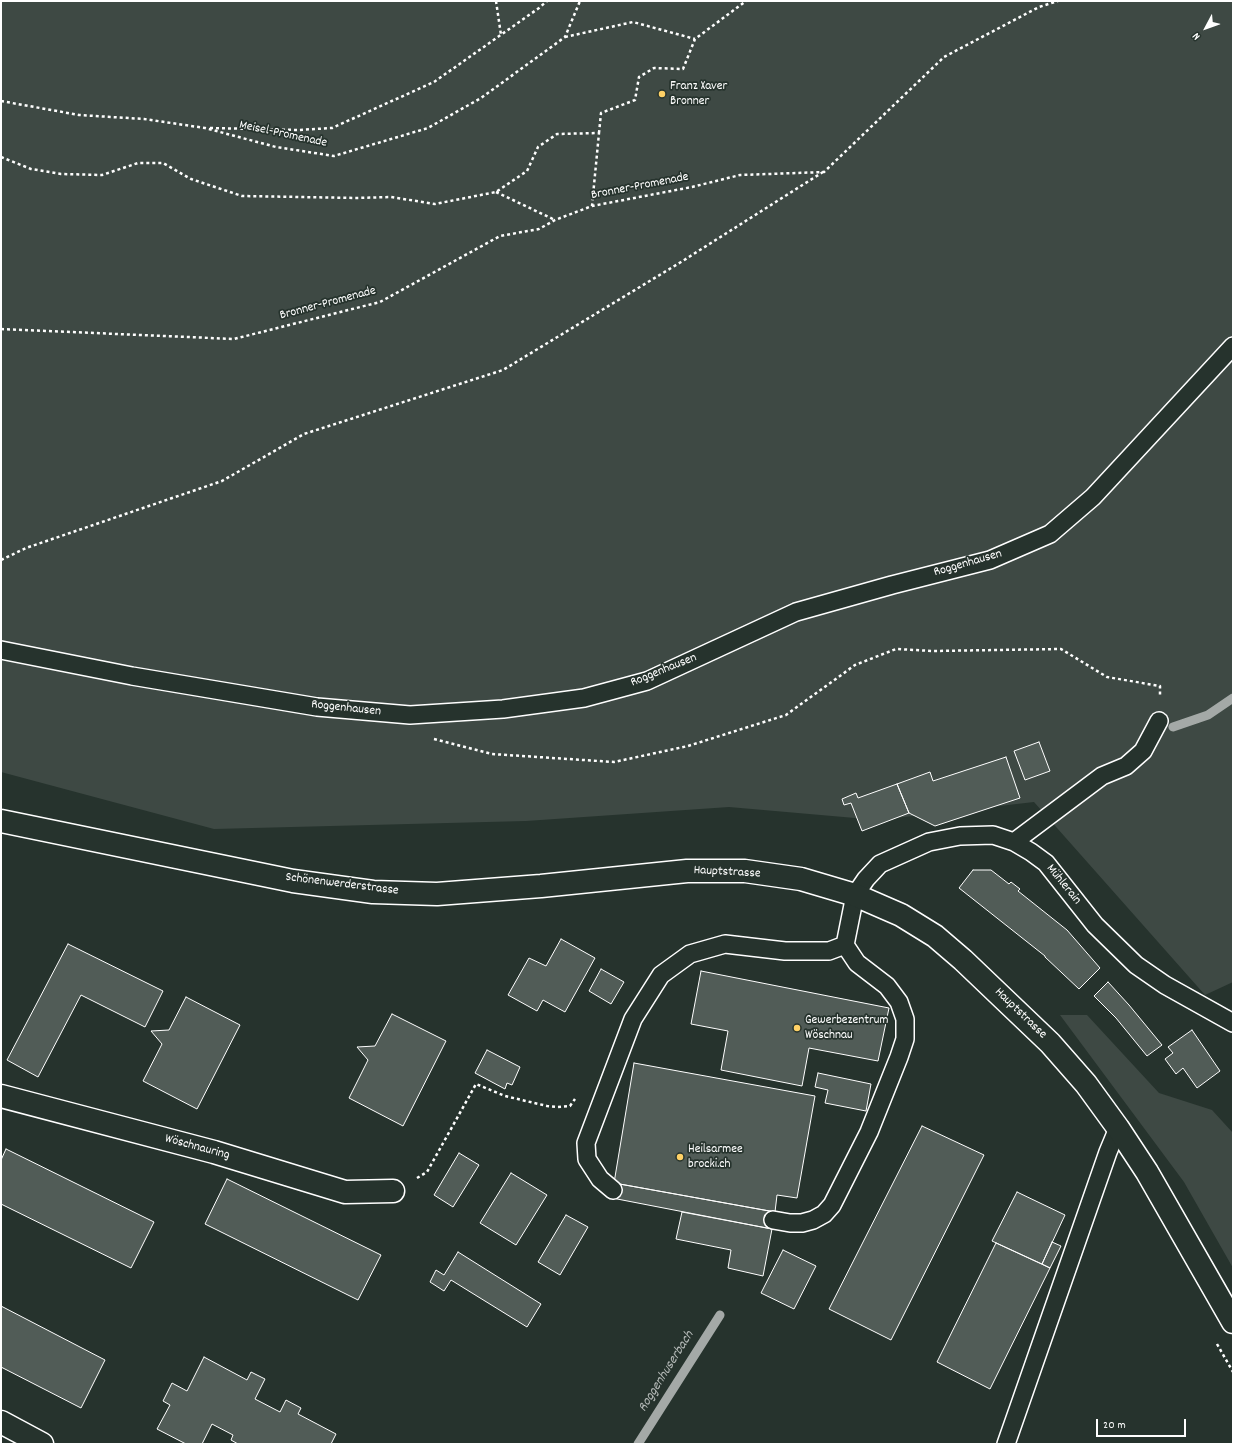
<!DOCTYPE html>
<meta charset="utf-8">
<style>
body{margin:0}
#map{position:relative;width:1234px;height:1445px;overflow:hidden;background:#26332d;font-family:Dekko,sans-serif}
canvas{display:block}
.frame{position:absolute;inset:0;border:2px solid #fff;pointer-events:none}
.north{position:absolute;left:1186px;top:8px;width:40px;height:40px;-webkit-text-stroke:3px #26332d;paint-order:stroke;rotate:229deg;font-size:11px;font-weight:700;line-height:16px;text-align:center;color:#fff}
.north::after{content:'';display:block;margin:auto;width:14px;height:18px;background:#fff;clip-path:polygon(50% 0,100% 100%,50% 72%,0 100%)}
.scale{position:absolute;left:1096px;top:1419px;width:90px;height:18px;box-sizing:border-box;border:2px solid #fff;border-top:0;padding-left:5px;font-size:12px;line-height:14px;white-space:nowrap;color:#fff;-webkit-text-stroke:3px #26332d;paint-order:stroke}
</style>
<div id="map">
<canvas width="1234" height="1445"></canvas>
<div class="frame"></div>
<div class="north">N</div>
<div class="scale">20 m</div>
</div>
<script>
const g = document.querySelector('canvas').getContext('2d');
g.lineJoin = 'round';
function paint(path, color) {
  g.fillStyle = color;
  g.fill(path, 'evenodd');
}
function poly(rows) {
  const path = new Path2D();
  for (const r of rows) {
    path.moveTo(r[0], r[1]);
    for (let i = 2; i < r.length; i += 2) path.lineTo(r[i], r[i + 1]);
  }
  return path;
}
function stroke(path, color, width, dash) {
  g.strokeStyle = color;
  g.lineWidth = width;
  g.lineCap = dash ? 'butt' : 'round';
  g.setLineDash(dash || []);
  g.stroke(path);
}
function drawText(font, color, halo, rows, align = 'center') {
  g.font = font + ' Dekko,sans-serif';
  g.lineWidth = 3.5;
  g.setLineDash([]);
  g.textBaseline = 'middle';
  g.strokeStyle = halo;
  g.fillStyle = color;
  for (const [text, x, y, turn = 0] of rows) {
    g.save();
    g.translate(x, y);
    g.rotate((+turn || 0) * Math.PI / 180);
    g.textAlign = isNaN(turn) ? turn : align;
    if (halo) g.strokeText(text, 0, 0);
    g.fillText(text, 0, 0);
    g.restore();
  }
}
paint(poly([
 [1,1,1233,1,1233,982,1205,995,1034,802,878,820,729,807,526,821,214,829,1,772],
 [1060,1015,1087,1015,1159,1093,1212,1110,1233,1133,1233,1268,1184,1182]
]), '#3e4944');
stroke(poly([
 [1173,727,1208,715,1233,698],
 [638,1444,720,1315]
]), '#a4a9a7', 9);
const building = poly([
 [1039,742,1050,771,1025,780,1014,751,1039,742],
 [1006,757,1020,798,935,826,909,813,897,784,930,772,933,781,1006,757],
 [897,784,909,813,862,831,851,803,844,805,842,799,856,793,858,798,897,784],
 [973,870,991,870,1009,884,1011,882,1020,889,1018,891,1067,930,1100,968,1079,989,1045,957,1045,956,959,888,973,870],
 [561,939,595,958,565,1012,543,1000,537,1011,508,995,529,958,546,966,561,939],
 [68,944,163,991,145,1027,81,995,38,1077,7,1060,68,944],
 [601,969,624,982,611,1004,589,991,601,969],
 [701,971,889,1008,878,1061,809,1048,802,1086,721,1070,728,1031,691,1024,701,971],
 [1108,982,1129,1005,1162,1045,1147,1056,1116,1018,1094,996,1108,982],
 [186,997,240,1025,197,1109,143,1081,162,1044,151,1031,169,1030,186,997],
 [392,1014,446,1041,403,1126,349,1098,368,1060,357,1047,375,1046,392,1014],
 [1192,1030,1220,1071,1197,1088,1183,1068,1176,1074,1165,1059,1173,1053,1168,1047,1192,1030],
 [487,1050,520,1067,512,1085,507,1083,505,1089,475,1073,487,1050],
 [634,1063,815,1096,797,1198,777,1195,775,1212,614,1183,634,1063],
 [818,1073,871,1084,866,1111,825,1103,828,1090,815,1087,818,1073],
 [922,1126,984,1155,891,1340,829,1309,922,1126],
 [6,1149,154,1222,131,1268,1,1204,1,1160,6,1149],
 [459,1153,479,1165,453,1207,434,1195,459,1153],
 [511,1173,547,1195,516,1245,480,1223,511,1173],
 [227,1179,381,1255,358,1300,205,1224,227,1179],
 [614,1183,775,1212,772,1229,612,1198,614,1183],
 [1017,1192,1065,1215,1042,1264,992,1241,1017,1192],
 [682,1212,772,1229,763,1276,728,1268,731,1250,676,1239,682,1212],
 [566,1215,588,1227,560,1275,538,1262,566,1215],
 [1052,1242,1061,1246,1050,1268,1042,1264,1052,1242],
 [996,1243,1050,1268,990,1389,937,1362,996,1243],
 [783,1250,816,1266,794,1309,761,1293,783,1250],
 [458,1252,541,1304,527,1327,451,1280,444,1291,430,1282,436,1270,444,1275,458,1252],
 [1,1306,105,1360,81,1408,1,1367,1,1306],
 [204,1357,247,1380,251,1372,265,1379,255,1399,280,1412,286,1400,301,1408,298,1414,336,1434,331,1444,238,1444,231,1440,233,1435,212,1424,202,1444,186,1444,157,1429,170,1405,163,1401,172,1383,187,1391,204,1357]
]);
paint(building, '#515c57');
stroke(building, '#fff', 1);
const service = poly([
 [1,650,132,676,317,707,410,715,503,709,584,698,647,681,796,612,892,585,990,560,1050,534,1093,497,1233,346],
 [1014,842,1102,776,1126,766,1143,751,1159,721],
 [613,1190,600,1179,587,1159,586,1143,633,1019,661,975,690,954,725,944,785,951,829,951,845,945,855,895,866,879,880,864,929,842,960,836,993,835,1014,842,1031,852,1046,863,1095,925,1136,965,1165,985,1233,1023],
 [773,1220,790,1223,802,1223,813,1220,824,1214,832,1205,869,1132,899,1057,905,1039,905,1019,899,1002,887,986,857,963,845,945],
 [1006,1444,1108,1152,1118,1128]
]);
const minor = poly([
 [1,1096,214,1152,345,1192,393,1191],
 [1,1422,42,1444]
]);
const primary = poly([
 [1,821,293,881,373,892,437,894,541,886,687,871,745,871,801,879,855,895,901,915,935,936,963,960,1050,1043,1086,1084,1118,1128,1147,1172,1233,1322]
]);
stroke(service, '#fff', 20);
stroke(minor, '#fff', 25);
stroke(primary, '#fff', 25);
stroke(poly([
 [496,1,501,35],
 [565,37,633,22,695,39],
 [1,101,79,115,144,119,205,128,276,147,334,156,428,128,481,98,565,37,580,1],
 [210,128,298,130,332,128,434,82,539,8,547,1],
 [599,133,601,113,635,100,639,77,654,68,683,69,695,39,746,1],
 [1,157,31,169,61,174,102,175,138,163,163,163,191,179,242,196,357,198,391,197,435,204,496,192,527,171,538,147,557,134,599,133,592,206],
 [496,192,555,220],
 [1,329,234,339,380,302,500,236,539,229,555,220,592,206,692,187,740,175,824,172,944,57,1039,7,1058,1],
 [1,560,26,548,222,481,304,434,503,370,681,262,823,172],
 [434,739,492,754,614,762,688,746,786,715,855,665,896,649,933,651,1061,649,1107,677,1160,686,1160,697],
 [417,1178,427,1172,476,1084,505,1096,547,1106,558,1107,570,1106,575,1099],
 [1217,1344,1233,1372]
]), '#fff', 2.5, [3, 3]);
stroke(service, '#26332d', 17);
stroke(minor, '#26332d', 22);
stroke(primary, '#26332d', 22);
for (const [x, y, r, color] of [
 [662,94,4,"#ffd166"],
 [797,1028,4,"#ffd166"],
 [680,1157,4,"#ffd166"]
]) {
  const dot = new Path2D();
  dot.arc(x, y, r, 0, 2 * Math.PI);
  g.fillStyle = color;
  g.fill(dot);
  stroke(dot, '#26332d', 1.5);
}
drawText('13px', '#fff', '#26332d', [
 ["Franz Xaver",670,87],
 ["Bronner",670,102],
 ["Gewerbezentrum",805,1021],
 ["Wöschnau",805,1036],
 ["Heilsarmee",688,1150],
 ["brocki.ch",688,1165]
], 'left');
drawText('13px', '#fff', '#26332d', [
 ["Meisel-Promenade",283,135,12],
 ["Bronner-Promenade",640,187,-11],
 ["Bronner-Promenade",328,304,-15],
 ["Roggenhausen",968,564,-16],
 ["Roggenhausen",664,671,-22],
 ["Roggenhausen",346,709,6],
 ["Hauptstrasse",727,873,3],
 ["Schönenwerderstrasse",342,885,7],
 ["Mühlerain",1063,885,51],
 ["Hauptstrasse",1020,1014,44],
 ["Wöschnauring",197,1148,15]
]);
drawText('italic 14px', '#b3b8b6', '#26332d', [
 ["Roggenhuserbach",667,1372,-58]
]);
</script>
